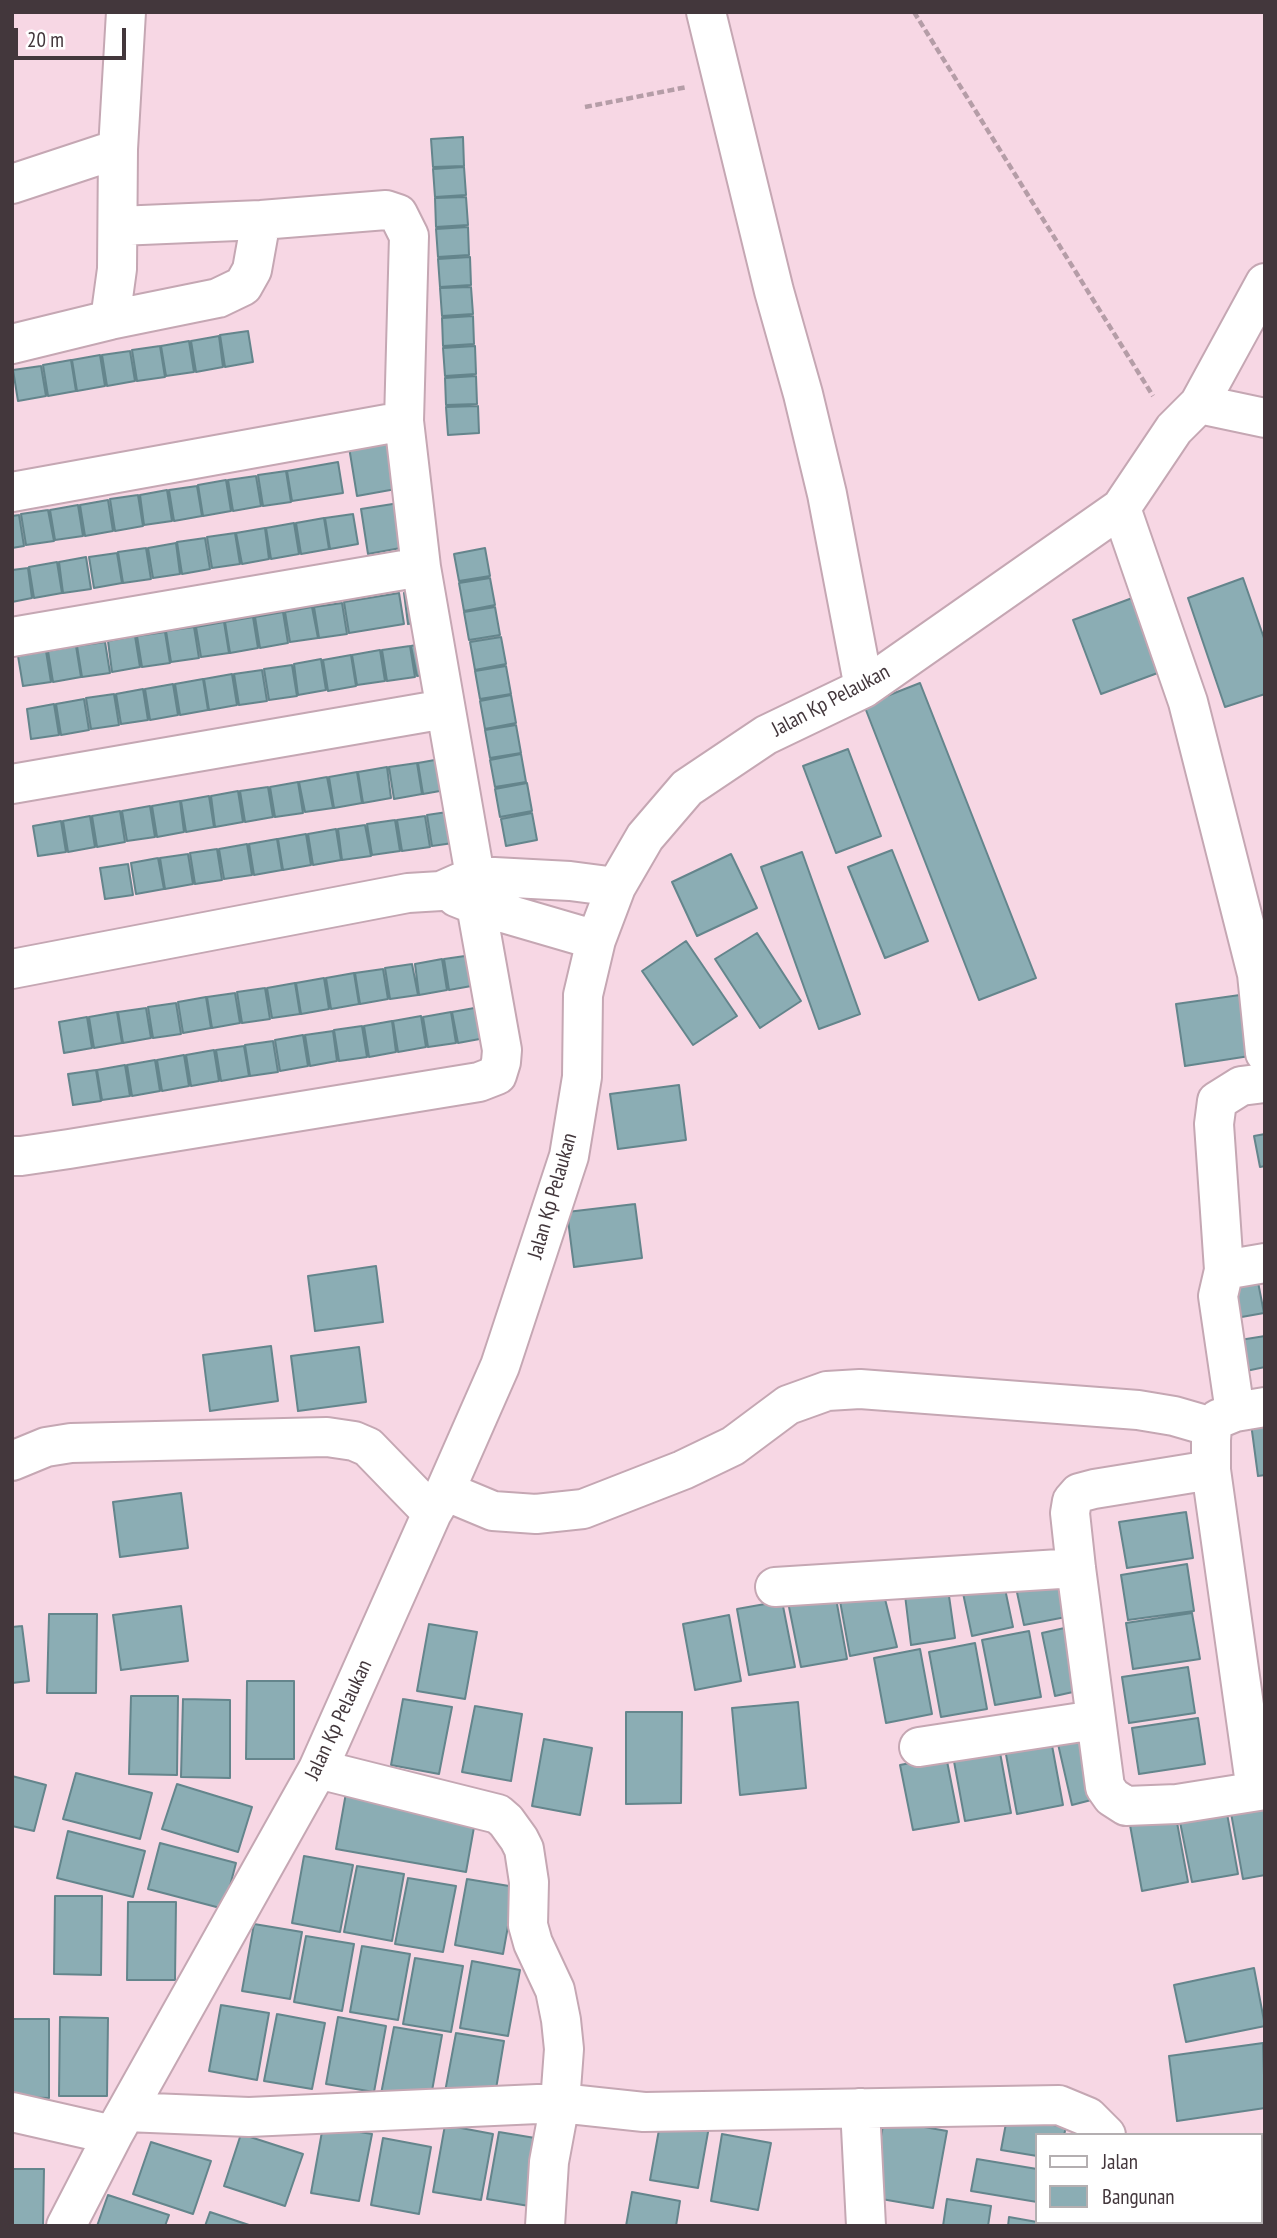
<!DOCTYPE html>
<style>
body{margin:0}
#map{position:relative;width:1277px;height:2238px;overflow:hidden;background:#f7d7e4;font-family:"PT Sans Narrow",sans-serif}
canvas{display:block}
.frame{position:absolute;inset:0;border:14px solid #43373c;pointer-events:none}
.legend{position:absolute;left:1035px;top:2133px;width:228px;height:91px;box-sizing:border-box;background:#fff;border:2px solid #b4afb1;margin:0;padding:9px 12px;list-style:none;font-size:21px;color:#43373c}
.legend li{display:flex;align-items:center;gap:14px;height:35px}
.legend b{width:35px;border:2px solid #b4afb1}
.scale{position:absolute;left:14px;top:28px;width:112px;height:32px;box-sizing:border-box;border:4px solid #43373c;border-top:0;padding-left:9px;font-size:21px;line-height:24px;white-space:nowrap;color:#43373c;-webkit-text-stroke:5px #fff;paint-order:stroke}
</style>
<div id="map">
<canvas width="1277" height="2238"></canvas>
<div class="frame"></div>
<ul class="legend">
<li><b style="height:9px;background:#fff"></b>Jalan</li>
<li><b style="height:19px;background:#8badb4"></b>Bangunan</li>
</ul>
<div class="scale">20 m</div>
</div>
<script>
const g = document.querySelector('canvas').getContext('2d');
g.lineJoin = 'round';
function paint(path, color) {
  g.fillStyle = color;
  g.fill(path, 'evenodd');
}
function poly(rows) {
  const path = new Path2D();
  for (const r of rows) {
    path.moveTo(r[0], r[1]);
    for (let i = 2; i < r.length; i += 2) path.lineTo(r[i], r[i + 1]);
  }
  return path;
}
function stroke(path, color, width, dash) {
  g.strokeStyle = color;
  g.lineWidth = width;
  g.lineCap = dash ? 'butt' : 'round';
  g.setLineDash(dash || []);
  g.stroke(path);
}
function drawText(font, color, halo, rows, align = 'center') {
  g.font = font + ' "PT Sans Narrow",sans-serif';
  g.lineWidth = 7;
  g.setLineDash([]);
  g.textBaseline = 'middle';
  g.strokeStyle = halo;
  g.fillStyle = color;
  for (const [text, x, y, turn = 0] of rows) {
    g.save();
    g.translate(x, y);
    g.rotate((+turn || 0) * Math.PI / 180);
    g.textAlign = isNaN(turn) ? turn : align;
    if (halo) g.strokeText(text, 0, 0);
    g.fillText(text, 0, 0);
    g.restore();
  }
}
const building = poly([
 [463,137,464,166,433,167,431,139,463,137],
 [464,167,466,195,435,197,433,169,464,167],
 [466,197,468,225,436,227,435,198,466,197],
 [468,227,469,255,438,257,436,229,468,227],
 [470,257,471,285,440,287,438,259,470,257],
 [471,287,473,314,442,316,440,288,471,287],
 [473,316,474,344,443,346,442,318,473,316],
 [248,331,253,362,225,367,220,335,248,331],
 [219,336,223,367,196,372,191,341,219,336],
 [189,341,194,372,166,376,161,346,189,341],
 [160,346,165,377,137,381,132,350,160,346],
 [475,346,476,374,445,376,443,348,475,346],
 [130,351,135,381,107,386,102,355,130,351],
 [100,355,105,386,77,391,72,360,100,355],
 [71,360,76,391,48,396,43,365,71,360],
 [41,366,46,396,18,401,13,370,41,366],
 [476,376,477,404,446,405,445,378,476,376],
 [478,406,479,433,448,435,446,407,478,406],
 [399,439,407,487,357,496,349,447,399,439],
 [338,462,343,493,292,501,287,471,338,462],
 [286,471,291,502,263,506,258,475,286,471],
 [256,476,261,506,233,511,228,480,256,476],
 [226,480,231,511,203,516,198,485,226,480],
 [197,486,202,516,174,521,169,490,197,486],
 [167,490,172,521,144,525,140,495,167,490],
 [138,495,143,526,115,531,110,499,138,495],
 [108,500,113,531,85,536,80,505,108,500],
 [399,503,406,547,368,554,361,509,399,503],
 [78,505,83,536,55,540,50,510,78,505],
 [48,510,54,541,26,545,21,514,48,510],
 [353,514,358,544,330,549,325,518,353,514],
 [19,515,24,546,12,548,12,516,19,515],
 [324,518,329,549,301,554,296,523,324,518],
 [294,523,299,554,271,559,266,528,294,523],
 [265,528,269,559,242,564,236,533,265,528],
 [235,533,240,564,212,568,207,537,235,533],
 [205,538,210,569,182,574,177,542,205,538],
 [176,543,180,574,153,578,148,548,176,543],
 [146,548,151,579,123,583,118,552,146,548],
 [485,548,490,576,459,581,454,554,485,548],
 [117,553,122,583,94,588,89,557,117,553],
 [86,557,91,589,63,593,59,562,86,557],
 [57,562,62,593,34,598,29,567,57,562],
 [28,568,32,598,12,602,12,570,28,568],
 [490,578,495,605,464,611,459,583,490,578],
 [1243,578,1265,641,1265,694,1225,707,1188,598,1243,578],
 [416,592,420,622,408,624,404,593,416,592],
 [399,593,404,624,349,633,344,602,399,593],
 [1135,597,1163,671,1101,694,1073,620,1135,597],
 [342,603,347,634,319,638,314,607,342,603],
 [312,607,318,638,290,642,285,612,312,607],
 [495,607,500,635,469,640,464,612,495,607],
 [283,612,288,643,260,648,255,617,283,612],
 [253,617,258,648,230,653,225,622,253,617],
 [224,622,229,653,201,657,196,627,224,622],
 [194,627,199,658,171,662,166,631,194,627],
 [165,632,170,663,142,667,137,636,165,632],
 [135,636,140,667,112,672,108,641,135,636],
 [501,637,506,664,475,670,470,642,501,637],
 [105,642,110,673,82,677,77,646,105,642],
 [425,643,431,674,417,676,411,646,425,643],
 [76,646,81,677,53,682,48,651,76,646],
 [410,646,415,677,387,681,382,650,410,646],
 [380,650,385,681,357,685,352,655,380,650],
 [46,651,51,682,23,686,18,656,46,651],
 [351,655,356,686,328,691,323,660,351,655],
 [321,659,326,690,298,695,294,664,321,659],
 [292,665,297,696,269,700,264,669,292,665],
 [506,666,511,694,480,699,475,671,506,666],
 [262,670,267,701,239,705,234,674,262,670],
 [232,674,237,705,209,710,204,679,232,674],
 [203,679,208,710,180,715,175,684,203,679],
 [920,683,1036,978,979,1000,864,705,920,683],
 [173,684,178,715,150,720,145,689,173,684],
 [143,689,148,720,121,724,116,694,143,689],
 [114,694,119,725,91,729,86,698,114,694],
 [511,695,516,723,485,729,480,701,511,695],
 [84,699,89,730,61,735,56,704,84,699],
 [54,704,59,735,31,739,27,709,54,704],
 [516,725,521,753,490,758,485,730,516,725],
 [848,749,881,836,836,853,803,766,848,749],
 [521,754,526,782,495,787,490,760,521,754],
 [446,758,451,789,423,794,418,763,446,758],
 [417,763,422,794,394,799,389,767,417,763],
 [387,767,391,798,363,803,358,772,387,767],
 [357,772,362,803,334,808,329,777,357,772],
 [327,777,333,808,305,812,299,782,327,777],
 [298,782,303,813,275,817,270,787,298,782],
 [527,783,532,811,500,817,495,789,527,783],
 [268,787,273,817,245,822,240,791,268,787],
 [238,791,243,822,215,827,211,796,238,791],
 [209,796,214,827,186,832,181,801,209,796],
 [180,801,184,832,157,837,152,806,180,801],
 [150,806,155,837,127,841,122,811,150,806],
 [120,811,125,842,97,847,92,816,120,811],
 [454,811,460,842,432,846,427,815,454,811],
 [532,813,537,840,506,846,501,819,532,813],
 [90,816,95,847,68,852,63,821,90,816],
 [425,816,430,847,402,851,397,820,425,816],
 [395,820,400,851,372,855,367,824,395,820],
 [61,821,66,852,38,856,33,826,61,821],
 [365,825,371,856,342,860,338,829,365,825],
 [336,829,341,860,313,865,308,834,336,829],
 [306,834,311,865,283,870,278,839,306,834],
 [277,839,282,870,254,875,249,844,277,839],
 [247,844,252,875,224,879,219,849,247,844],
 [217,849,222,880,195,884,190,853,217,849],
 [892,850,928,941,885,958,848,867,892,850],
 [802,852,860,1014,819,1029,761,867,802,852],
 [188,854,193,884,165,889,160,858,188,854],
 [731,854,757,908,697,936,672,882,731,854],
 [158,858,164,889,136,894,131,863,158,858],
 [128,864,133,895,105,899,100,868,128,864],
 [757,933,801,1001,760,1028,715,959,757,933],
 [686,941,737,1016,693,1045,642,971,686,941],
 [472,955,477,985,449,990,444,959,472,955],
 [442,959,447,990,419,995,415,964,442,959],
 [412,964,418,995,390,999,385,968,412,964],
 [383,969,388,999,360,1004,355,973,383,969],
 [354,973,359,1004,331,1009,326,978,354,973],
 [324,978,329,1009,301,1014,296,983,324,978],
 [295,983,300,1014,272,1018,267,988,295,983],
 [265,988,270,1019,242,1023,237,992,265,988],
 [235,993,240,1023,212,1028,207,997,235,993],
 [1247,994,1256,1055,1185,1066,1176,1004,1247,994],
 [206,997,211,1028,183,1033,178,1002,206,997],
 [176,1003,181,1034,153,1038,148,1007,176,1003],
 [480,1007,485,1038,458,1043,452,1012,480,1007],
 [146,1008,151,1038,123,1043,118,1012,146,1008],
 [117,1012,122,1043,94,1048,89,1017,117,1012],
 [451,1012,456,1043,428,1047,423,1017,451,1012],
 [421,1016,426,1047,398,1052,393,1021,421,1016],
 [87,1017,92,1048,64,1053,59,1022,87,1017],
 [392,1021,396,1052,369,1057,364,1026,392,1021],
 [362,1026,367,1057,339,1061,334,1030,362,1026],
 [333,1031,337,1061,310,1066,305,1035,333,1031],
 [303,1035,308,1066,280,1071,275,1040,303,1035],
 [273,1041,278,1072,250,1076,245,1045,273,1041],
 [244,1046,249,1076,221,1081,216,1050,244,1046],
 [214,1050,219,1081,191,1086,186,1055,214,1050],
 [184,1055,189,1086,162,1091,157,1060,184,1055],
 [155,1060,160,1091,132,1096,127,1065,155,1060],
 [125,1065,130,1096,102,1100,97,1070,125,1065],
 [96,1070,101,1101,73,1105,68,1074,96,1070],
 [679,1085,686,1140,618,1149,610,1094,679,1085],
 [1265,1134,1265,1166,1260,1167,1254,1136,1265,1134],
 [635,1204,642,1258,574,1267,567,1212,635,1204],
 [376,1266,383,1322,315,1331,308,1276,376,1266],
 [1258,1282,1264,1313,1236,1318,1230,1288,1258,1282],
 [1265,1336,1265,1367,1246,1371,1240,1340,1265,1336],
 [271,1346,278,1401,210,1411,203,1355,271,1346],
 [359,1347,366,1402,298,1411,291,1356,359,1347],
 [1265,1413,1265,1475,1258,1476,1250,1416,1265,1413],
 [181,1493,188,1548,120,1557,113,1502,181,1493],
 [1186,1512,1193,1558,1127,1568,1119,1522,1186,1512],
 [1187,1564,1194,1611,1128,1620,1121,1575,1187,1564],
 [1058,1574,1066,1617,1024,1625,1015,1583,1058,1574],
 [1004,1584,1013,1627,972,1636,963,1593,1004,1584],
 [882,1587,897,1647,850,1656,838,1590,882,1587],
 [948,1589,955,1638,911,1645,905,1595,948,1589],
 [835,1593,847,1659,801,1667,788,1602,835,1593],
 [782,1601,795,1667,749,1675,737,1609,782,1601],
 [181,1606,188,1661,121,1670,113,1615,181,1606],
 [1192,1613,1200,1659,1133,1669,1126,1623,1192,1613],
 [49,1614,97,1614,96,1693,47,1693,49,1614],
 [729,1615,741,1681,695,1690,683,1624,729,1615],
 [429,1624,477,1632,465,1699,417,1691,429,1624],
 [22,1626,29,1681,12,1683,12,1627,22,1626],
 [1069,1627,1082,1690,1055,1696,1042,1633,1069,1627],
 [1029,1631,1041,1697,995,1705,982,1640,1029,1631],
 [975,1643,987,1709,941,1717,929,1652,975,1643],
 [920,1649,932,1714,886,1723,874,1658,920,1649],
 [1188,1667,1195,1713,1129,1723,1122,1677,1188,1667],
 [247,1681,294,1681,294,1759,246,1759,247,1681],
 [131,1696,178,1696,177,1775,129,1774,131,1696],
 [183,1699,230,1700,230,1778,181,1777,183,1699],
 [403,1699,452,1707,439,1774,391,1765,403,1699],
 [798,1702,806,1788,740,1795,732,1708,798,1702],
 [475,1706,522,1714,511,1781,462,1772,475,1706],
 [626,1712,682,1712,681,1803,626,1804,626,1712],
 [1198,1718,1205,1764,1139,1774,1132,1728,1198,1718],
 [1086,1737,1099,1798,1072,1805,1058,1744,1086,1737],
 [544,1739,592,1748,580,1815,532,1806,544,1739],
 [1051,1740,1063,1805,1017,1814,1005,1749,1051,1740],
 [999,1747,1011,1813,965,1821,953,1756,999,1747],
 [946,1756,959,1822,913,1830,900,1765,946,1756],
 [76,1773,152,1793,140,1839,63,1819,76,1773],
 [12,1776,46,1785,34,1831,12,1826,12,1776],
 [177,1784,252,1807,238,1852,162,1829,177,1784],
 [346,1793,476,1816,466,1872,336,1849,346,1793],
 [1265,1807,1265,1875,1243,1879,1231,1813,1265,1807],
 [1226,1808,1238,1874,1192,1882,1179,1817,1226,1808],
 [1176,1817,1188,1882,1142,1891,1130,1825,1176,1817],
 [68,1831,145,1851,133,1897,57,1878,68,1831],
 [160,1843,236,1863,224,1909,148,1889,160,1843],
 [304,1856,353,1865,340,1932,292,1923,304,1856],
 [357,1866,404,1874,392,1941,344,1932,357,1866],
 [408,1878,456,1886,443,1952,395,1944,408,1878],
 [467,1879,515,1887,503,1954,455,1945,467,1879],
 [55,1896,102,1896,101,1975,54,1974,55,1896],
 [128,1902,176,1902,175,1980,127,1980,128,1902],
 [254,1924,302,1932,290,1999,242,1991,254,1924],
 [306,1936,354,1944,342,2011,294,2002,306,1936],
 [362,1946,410,1954,398,2020,350,2012,362,1946],
 [415,1958,463,1966,451,2032,403,2024,415,1958],
 [472,1961,520,1970,508,2036,460,2028,472,1961],
 [1254,1968,1265,2026,1186,2042,1174,1985,1254,1968],
 [221,2005,269,2013,257,2080,209,2071,221,2005],
 [277,2014,325,2023,312,2089,264,2081,277,2014],
 [60,2017,108,2018,107,2096,59,2096,60,2017],
 [338,2017,386,2026,374,2092,326,2084,338,2017],
 [12,2019,49,2019,49,2098,12,2097,12,2019],
 [394,2027,442,2035,430,2102,381,2094,394,2027],
 [456,2033,504,2041,494,2101,445,2092,456,2033],
 [1263,2043,1265,2108,1177,2121,1169,2056,1263,2043],
 [662,2113,710,2121,698,2188,650,2180,662,2113],
 [1007,2118,1066,2127,1064,2135,1037,2135,1037,2156,1001,2150,1007,2118],
 [884,2120,947,2131,933,2208,870,2197,884,2120],
 [445,2125,493,2134,481,2200,433,2192,445,2125],
 [323,2126,372,2134,359,2201,311,2193,323,2126],
 [499,2132,547,2140,535,2207,487,2199,499,2132],
 [241,2134,303,2154,285,2206,224,2186,241,2134],
 [722,2134,771,2143,758,2210,711,2201,722,2134],
 [383,2138,431,2147,419,2214,371,2205,383,2138],
 [151,2142,211,2161,193,2214,133,2194,151,2142],
 [977,2159,1037,2169,1037,2202,971,2191,977,2159],
 [12,2169,44,2169,43,2226,12,2226,12,2169],
 [1261,2180,1265,2180,1265,2226,1255,2226,1254,2222,1261,2222,1261,2180],
 [632,2192,680,2201,676,2226,626,2226,632,2192],
 [108,2195,169,2215,165,2226,97,2226,108,2195],
 [947,2199,991,2206,988,2226,943,2226,947,2199],
 [210,2212,252,2226,205,2226,210,2212],
 [1009,2217,1037,2222,1062,2226,1008,2226,1009,2217],
 [1077,2222,1127,2222,1128,2226,1078,2226,1077,2222],
 [1166,2222,1216,2222,1217,2226,1167,2226,1166,2222]
]);
paint(building, '#8badb4');
stroke(building, '#64858c', 2);
const minor = poly([
 [706,12,774,291,803,394,827,494,864,688],
 [12,184,118,149],
 [110,320,218,298,243,286,252,270,261,220],
 [12,344,110,320,117,269,118,149,126,12],
 [1199,404,1265,418],
 [12,492,404,421],
 [1121,508,1188,702,1257,974,1265,1053],
 [12,637,421,567],
 [12,784,445,709],
 [456,897,476,905,596,940],
 [12,969,408,893,441,891,475,876,570,881,616,887],
 [12,1156,21,1156,69,1149,479,1082,497,1075,501,1062,502,1050,476,905,475,876,421,567,404,421,409,236,398,214,386,210,261,220,118,226],
 [1224,1270,1265,1263],
 [1235,1412,1218,1296,1224,1270,1214,1124,1217,1101,1241,1086,1265,1083],
 [12,1461,46,1447,71,1443,327,1437,354,1441,368,1447,432,1513],
 [1211,1470,1094,1489,1079,1493,1072,1501,1070,1513,1076,1568,1105,1787,1112,1797,1126,1806,1177,1804,1265,1790],
 [445,1491,493,1511,536,1514,583,1509,683,1470,733,1446,788,1405,827,1391,860,1389,1138,1410,1174,1416,1212,1427],
 [775,1587,1076,1568],
 [919,1747,1095,1720],
 [318,1769,498,1814,506,1821,519,1839,524,1849,529,1882,528,1925,533,1943,555,1990,561,2020,564,2049,560,2103,549,2162,545,2226],
 [1256,1791,1211,1470,1211,1440,1212,1427,1218,1419,1235,1412,1265,1407],
 [860,2108,866,2226],
 [12,2112,113,2135],
 [126,2112,249,2117,560,2103,644,2112,1059,2105,1088,2117,1106,2135],
 [1261,2157,1265,2156],
 [1144,2222,1144,2226],
 [66,2226,113,2135,318,1769,432,1513,445,1491,500,1366,569,1156,582,1077,583,995,596,940,616,887,645,837,687,788,766,735,864,688,1121,508,1174,429,1199,404,1265,283]
]);
stroke(minor, '#c5a7b3', 42);
stroke(poly([
 [914,12,1153,396],
 [585,107,687,87]
]), '#b59da7', 4.5, [7, 3.5]);
stroke(minor, '#fff', 38);
drawText('21px', '#43373c', '#fff', [
 ["Jalan Kp Pelaukan",831,701,-28],
 ["Jalan Kp Pelaukan",553,1196,-74],
 ["Jalan Kp Pelaukan",339,1720,-65]
]);
</script>
